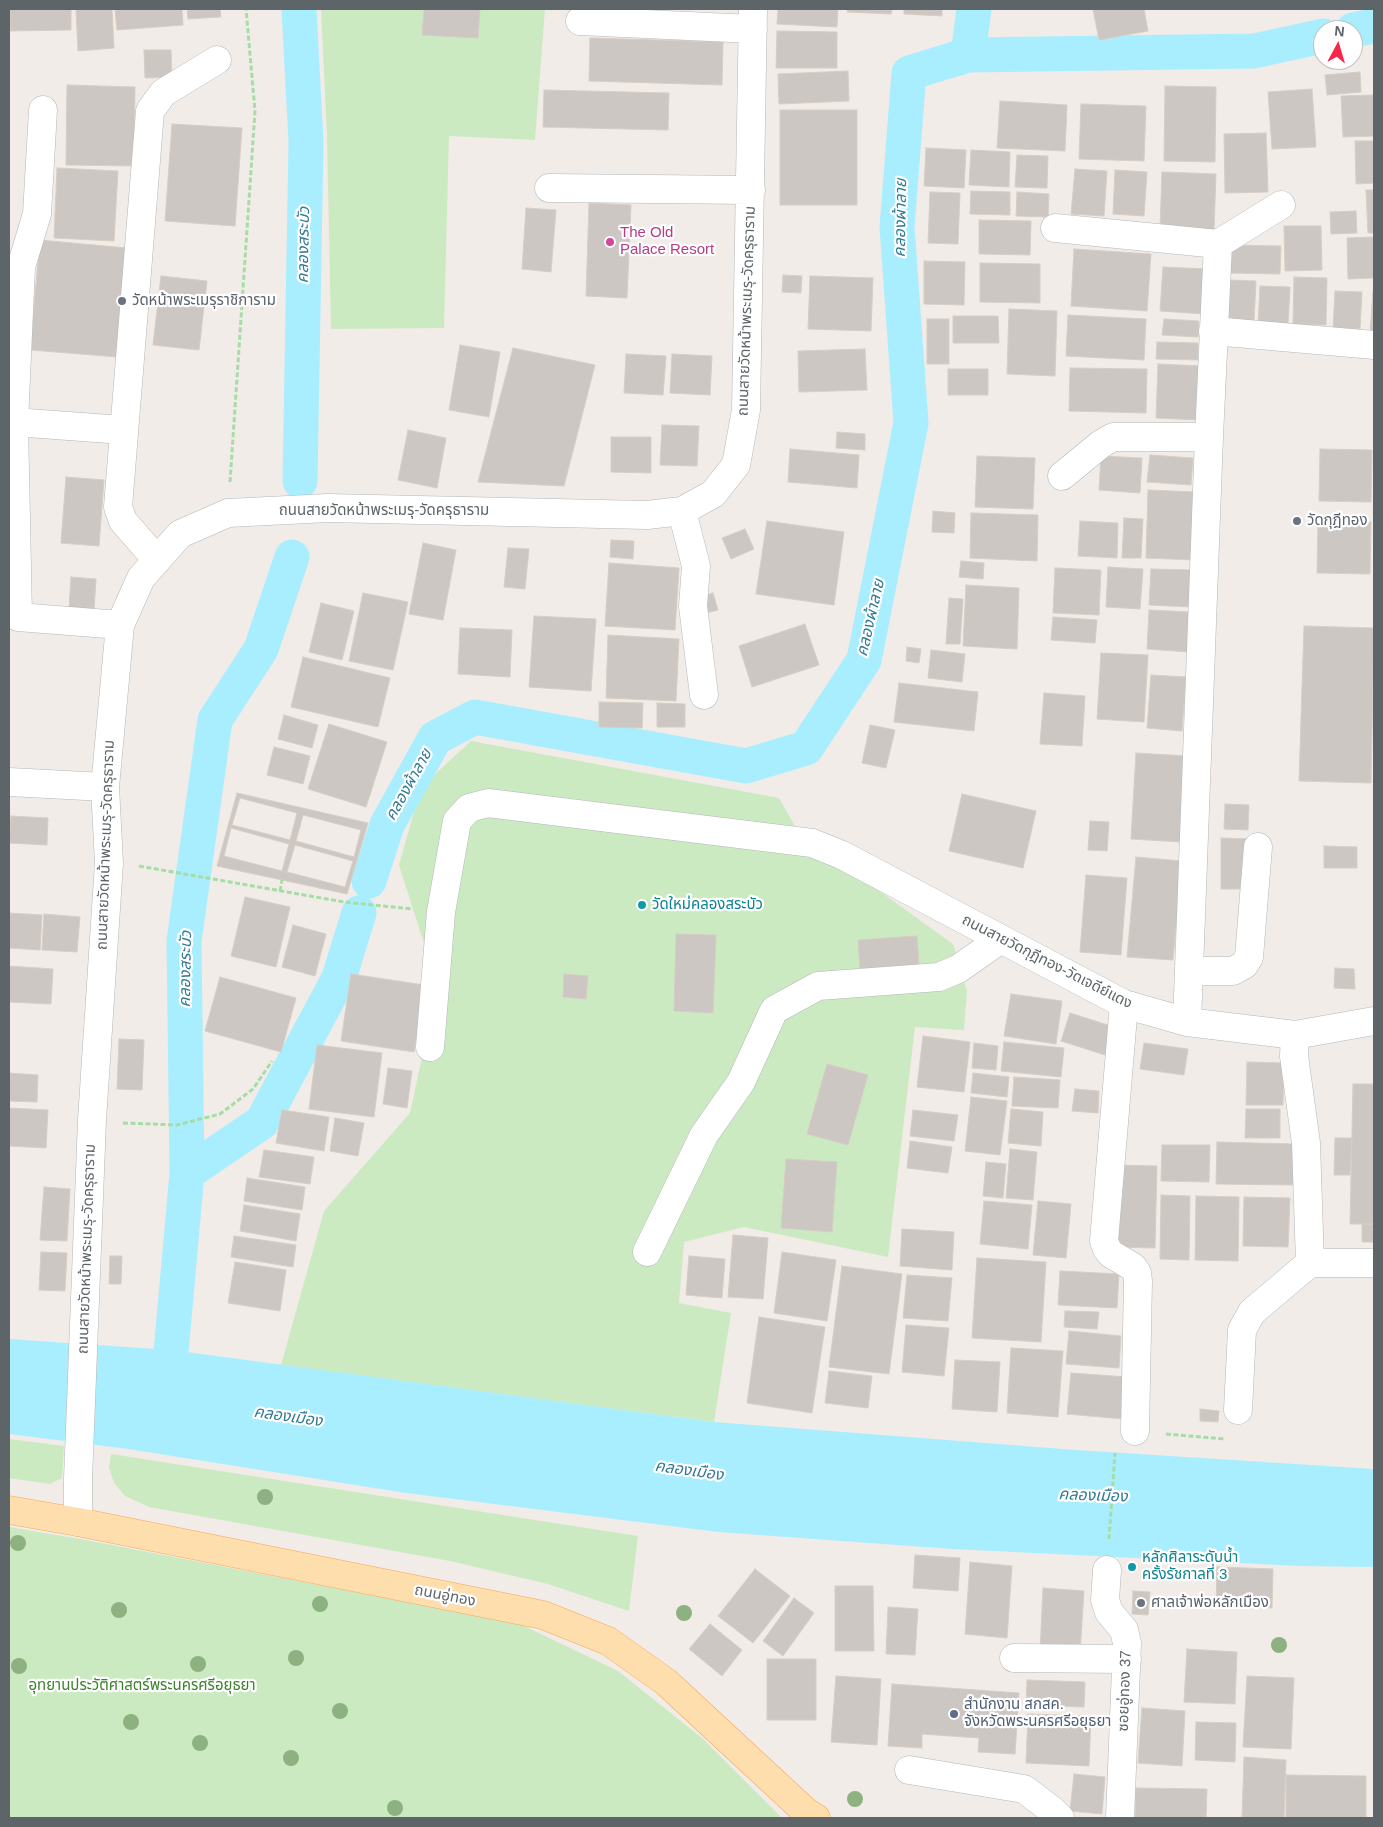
<!DOCTYPE html>
<meta charset="utf-8">
<style>
body{margin:0}
#map{position:relative;width:1383px;height:1827px;overflow:hidden;background:#f1ece7;font-family:Arial,sans-serif}
canvas{display:block}
.frame{position:absolute;inset:0;border:10px solid #5e6568;pointer-events:none}
.north{position:absolute;left:1313px;top:20px;width:50px;height:50px;box-sizing:border-box;background:#fff;border:1px solid #bfc1c3;border-radius:50%;rotate:6deg;font-size:14px;font-weight:700;line-height:20px;text-align:center;color:#5e6568}
.north::after{content:'';display:block;margin:auto;width:18px;height:22px;background:#f72749;clip-path:polygon(50% 0,100% 100%,50% 72%,0 100%)}
</style>
<div id="map">
<canvas width="1383" height="1827"></canvas>
<div class="frame"></div>
<div class="north">N</div>
</div>
<script>
const g = document.querySelector('canvas').getContext('2d');
g.lineJoin = 'round';
function paint(path, color) {
  g.fillStyle = color;
  g.fill(path, 'evenodd');
}
function poly(rows) {
  const path = new Path2D();
  for (const r of rows) {
    path.moveTo(r[0], r[1]);
    for (let i = 2; i < r.length; i += 2) path.lineTo(r[i], r[i + 1]);
  }
  return path;
}
function stroke(path, color, width, dash) {
  g.strokeStyle = color;
  g.lineWidth = width;
  g.lineCap = dash ? 'butt' : 'round';
  g.setLineDash(dash || []);
  g.stroke(path);
}
function drawText(font, color, halo, rows, align = 'center') {
  g.font = font + ' Arial,"Noto Sans Thai",sans-serif';
  g.lineWidth = 4.5;
  g.setLineDash([]);
  g.textBaseline = 'middle';
  g.strokeStyle = halo;
  g.fillStyle = color;
  for (const [text, x, y, turn = 0] of rows) {
    g.save();
    g.translate(x, y);
    g.rotate((+turn || 0) * Math.PI / 180);
    g.textAlign = isNaN(turn) ? turn : align;
    if (halo) g.strokeText(text, 0, 0);
    g.fillText(text, 0, 0);
    g.restore();
  }
}
paint(poly([
 [321,9,545,9,535,140,449,136,444,328,331,329,327,136],
 [471,741,779,798,799,833,953,944,967,991,964,1030,915,1027,888,1257,744,1227,684,1242,679,1303,731,1313,714,1422,281,1365,324,1211,410,1113,425,1043,428,956,399,865,421,787],
 [9,1439,64,1446,62,1478,50,1484,9,1478],
 [111,1454,638,1536,629,1611,548,1584,450,1561,149,1507,125,1496,114,1483,109,1468],
 [9,1527,86,1540,520,1624,618,1671,702,1738,782,1818,9,1818]
]), '#cceac2');
paint(poly([
 [9,1339,171,1350,714,1422,1076,1450,1374,1469,1374,1567,1300,1566,952,1549,718,1532,406,1493,128,1449,9,1434]
]), '#a9eeff');
stroke(poly([
 [299,9,306,142,300,481],
 [1353,30,1374,26],
 [968,55,1254,51,1323,36],
 [369,881,387,825,435,738,475,717,746,766,806,748,864,660,911,423,897,227,909,73,968,55,974,9],
 [187,1173,262,1122,339,978,359,913],
 [167,1397,187,1173,184,941,215,720,261,649,292,557]
]), '#a9eeff', 35);
const building = poly([
 [10,9,71,9,71,30,10,31,10,9],
 [76,9,112,9,114,48,78,51,76,9],
 [115,9,182,9,183,25,117,30,115,9],
 [187,9,220,9,221,17,188,19,187,9],
 [424,9,480,9,478,38,422,35,424,9],
 [778,9,838,9,837,27,777,24,778,9],
 [848,9,892,9,891,14,847,12,848,9],
 [904,9,942,9,942,16,904,14,904,9],
 [1093,9,1144,9,1148,31,1099,40,1093,9],
 [777,31,837,32,837,68,776,68,777,31],
 [590,38,723,42,722,85,589,81,590,38],
 [144,50,171,50,172,77,145,78,144,50],
 [848,71,849,101,779,104,778,74,848,71],
 [1360,72,1361,92,1327,95,1325,75,1360,72],
 [67,85,135,87,134,166,66,165,67,85],
 [1165,86,1216,87,1215,162,1164,161,1165,86],
 [1312,89,1316,147,1272,149,1268,92,1312,89],
 [544,90,669,93,668,130,543,127,544,90],
 [1374,95,1374,136,1343,137,1341,96,1374,95],
 [1000,101,1067,105,1065,151,997,148,1000,101],
 [1081,104,1146,106,1144,161,1079,159,1081,104],
 [780,110,857,110,857,205,780,205,780,110],
 [172,124,242,128,235,226,165,221,172,124],
 [1266,133,1268,192,1225,193,1224,134,1266,133],
 [1355,141,1374,141,1374,183,1356,184,1355,141],
 [926,148,966,150,964,188,924,186,926,148],
 [971,150,1010,152,1009,187,969,185,971,150],
 [1017,155,1048,156,1047,188,1015,187,1017,155],
 [57,168,118,171,114,241,54,238,57,168],
 [1075,169,1107,171,1104,216,1071,214,1075,169],
 [1115,170,1147,172,1144,216,1113,214,1115,170],
 [1162,172,1216,174,1214,231,1160,229,1162,172],
 [1366,190,1374,190,1374,233,1368,233,1366,190],
 [971,191,1010,192,1010,215,970,214,971,191],
 [930,192,960,193,958,244,928,243,930,192],
 [1017,192,1049,194,1048,217,1016,216,1017,192],
 [589,203,631,205,627,298,586,296,589,203],
 [526,208,556,210,551,272,522,269,526,208],
 [1356,211,1357,233,1331,234,1330,212,1356,211],
 [979,220,1031,221,1030,255,979,254,979,220],
 [1284,226,1321,226,1322,270,1285,271,1284,226],
 [1374,237,1374,278,1348,279,1347,238,1374,237],
 [40,240,127,248,118,357,30,350,40,240],
 [1228,245,1281,246,1280,274,1227,273,1228,245],
 [1074,249,1151,254,1147,311,1071,306,1074,249],
 [924,261,965,262,964,305,924,304,924,261],
 [980,263,1040,264,1040,303,980,302,980,263],
 [1163,267,1207,269,1205,314,1160,311,1163,267],
 [783,275,802,276,801,293,782,292,783,275],
 [161,276,207,281,199,350,153,345,161,276],
 [810,276,873,278,871,331,808,329,810,276],
 [1294,277,1327,278,1326,325,1293,324,1294,277],
 [1230,280,1256,281,1254,322,1228,321,1230,280],
 [1260,286,1290,287,1288,326,1258,324,1260,286],
 [1335,291,1362,292,1360,329,1333,328,1335,291],
 [1373,291,1374,291,1374,334,1370,334,1373,291],
 [1009,309,1057,311,1055,376,1007,374,1009,309],
 [1068,315,1146,319,1144,360,1066,356,1068,315],
 [953,316,998,316,999,343,953,343,953,316],
 [927,319,949,319,949,364,927,364,927,319],
 [1164,319,1199,321,1198,337,1162,335,1164,319],
 [1157,342,1198,343,1198,360,1156,359,1157,342],
 [460,345,500,352,489,417,449,410,460,345],
 [513,348,595,365,564,486,478,482,513,348],
 [865,349,867,390,799,392,798,351,865,349],
 [626,354,666,356,663,395,624,393,626,354],
 [672,354,712,356,710,395,670,393,672,354],
 [1158,364,1202,366,1199,420,1156,418,1158,364],
 [1070,368,1147,369,1146,413,1069,411,1070,368],
 [948,369,988,369,988,395,948,395,948,369],
 [662,425,699,426,697,466,660,465,662,425],
 [408,430,446,438,437,488,398,480,408,430],
 [837,432,865,434,865,450,836,448,837,432],
 [611,437,651,437,651,473,611,472,611,437],
 [790,449,859,455,857,488,788,482,790,449],
 [1320,449,1372,450,1371,502,1319,501,1320,449],
 [1150,455,1193,458,1191,485,1147,482,1150,455],
 [977,456,1035,458,1033,509,975,507,977,456],
 [1101,456,1142,458,1140,493,1099,490,1101,456],
 [66,477,104,480,99,546,61,543,66,477],
 [1148,490,1195,492,1194,560,1146,558,1148,490],
 [933,511,955,513,954,533,932,532,933,511],
 [971,513,1038,515,1037,561,970,558,971,513],
 [1124,518,1143,519,1141,558,1122,558,1124,518],
 [767,521,844,532,834,605,756,594,767,521],
 [1080,521,1118,523,1117,558,1078,556,1080,521],
 [1318,521,1371,522,1370,574,1317,573,1318,521],
 [745,529,754,549,731,559,722,538,745,529],
 [611,540,634,541,633,559,610,557,611,540],
 [423,543,456,550,443,620,409,614,423,543],
 [508,548,529,549,525,589,504,587,508,548],
 [961,561,984,563,983,579,959,577,961,561],
 [609,563,679,568,675,630,605,626,609,563],
 [1108,567,1143,569,1140,609,1106,607,1108,567],
 [1055,568,1101,570,1099,615,1053,613,1055,568],
 [1151,569,1193,570,1191,607,1149,605,1151,569],
 [71,577,96,579,94,611,69,609,71,577],
 [966,585,1019,588,1017,649,963,646,966,585],
 [363,593,408,602,393,670,349,661,363,593],
 [713,593,718,610,706,613,701,597,713,593],
 [949,598,963,599,960,644,946,644,949,598],
 [321,603,354,611,342,660,309,652,321,603],
 [1149,610,1190,612,1188,652,1147,649,1149,610],
 [534,616,596,619,591,691,529,687,534,616],
 [1053,617,1097,620,1095,643,1051,640,1053,617],
 [805,624,819,665,752,687,739,646,805,624],
 [1304,626,1374,628,1371,783,1299,781,1304,626],
 [460,628,512,630,510,677,458,674,460,628],
 [608,635,679,639,676,701,606,698,608,635],
 [907,647,921,649,919,663,906,661,907,647],
 [931,650,965,654,962,682,928,678,931,650],
 [1101,653,1148,655,1144,722,1097,719,1101,653],
 [303,657,390,678,378,727,291,707,303,657],
 [1151,675,1186,677,1182,731,1147,728,1151,675],
 [899,683,978,692,974,731,894,722,899,683],
 [1044,693,1085,696,1082,746,1040,744,1044,693],
 [599,702,643,703,642,728,599,727,599,702],
 [657,703,685,704,685,727,657,727,657,703],
 [284,715,318,725,312,748,278,739,284,715],
 [329,724,387,742,366,807,308,789,329,724],
 [870,725,895,730,886,768,862,763,870,725],
 [274,747,310,756,303,784,267,775,274,747],
 [1136,753,1187,756,1182,842,1131,839,1136,753],
 [237,793,368,823,347,894,217,866,237,793],
 [962,794,1036,811,1023,868,949,851,962,794],
 [240,798,297,813,290,840,232,825,240,798],
 [1225,804,1249,805,1248,830,1224,829,1225,804],
 [303,815,361,830,354,857,296,841,303,815],
 [11,816,48,818,47,845,9,843,11,816],
 [1090,821,1109,822,1107,851,1088,850,1090,821],
 [231,828,289,844,282,871,224,856,231,828],
 [1221,838,1253,839,1252,889,1221,889,1221,838],
 [295,845,353,861,345,887,287,872,295,845],
 [1324,846,1357,847,1357,868,1324,868,1324,846],
 [1136,857,1182,861,1173,960,1127,957,1136,857],
 [1086,875,1127,878,1121,955,1080,952,1086,875],
 [245,897,290,907,276,967,231,956,245,897],
 [9,913,42,915,40,950,9,948,9,913],
 [44,914,80,917,77,952,42,950,44,914],
 [293,925,326,934,315,976,282,967,293,925],
 [676,934,716,935,713,1013,674,1011,676,934],
 [917,936,919,965,860,969,858,940,917,936],
 [9,966,53,969,51,1004,9,1002,9,966],
 [1335,968,1354,969,1355,989,1334,988,1335,968],
 [351,974,424,985,414,1052,341,1041,351,974],
 [564,974,588,976,586,999,563,997,564,974],
 [220,977,296,998,281,1052,205,1031,220,977],
 [1011,994,1062,1001,1056,1044,1004,1036,1011,994],
 [1070,1013,1114,1027,1105,1055,1061,1041,1070,1013],
 [923,1036,970,1042,964,1092,917,1087,923,1036],
 [119,1039,144,1040,142,1090,117,1089,119,1039],
 [1004,1042,1064,1048,1061,1077,1001,1071,1004,1042],
 [974,1043,998,1046,996,1070,972,1068,974,1043],
 [1144,1043,1188,1049,1184,1075,1140,1069,1144,1043],
 [317,1045,382,1053,374,1117,309,1109,317,1045],
 [1247,1062,1284,1063,1283,1105,1246,1105,1247,1062],
 [827,1064,868,1075,848,1145,807,1134,827,1064],
 [388,1068,412,1071,407,1108,383,1104,388,1068],
 [9,1073,38,1075,37,1102,9,1101,9,1073],
 [973,1073,1009,1077,1007,1097,971,1093,973,1073],
 [1014,1077,1060,1080,1058,1108,1012,1106,1014,1077],
 [1353,1084,1374,1084,1374,1224,1350,1224,1353,1084],
 [1075,1089,1099,1091,1098,1113,1072,1111,1075,1089],
 [971,1097,1007,1101,1000,1155,965,1151,971,1097],
 [9,1108,48,1110,46,1148,9,1146,9,1108],
 [1011,1109,1043,1112,1041,1146,1008,1143,1011,1109],
 [1246,1109,1280,1109,1280,1138,1245,1138,1246,1109],
 [282,1110,329,1117,324,1151,276,1143,282,1110],
 [913,1110,958,1115,954,1141,910,1136,913,1110],
 [335,1118,364,1123,358,1156,330,1151,335,1118],
 [1335,1138,1352,1138,1350,1175,1334,1175,1335,1138],
 [910,1141,952,1147,948,1173,907,1168,910,1141],
 [1217,1142,1294,1144,1293,1185,1216,1184,1217,1142],
 [1162,1145,1210,1145,1209,1182,1161,1181,1162,1145],
 [1010,1149,1037,1152,1033,1200,1006,1198,1010,1149],
 [264,1150,314,1157,310,1184,259,1177,264,1150],
 [786,1159,837,1162,832,1232,781,1228,786,1159],
 [986,1162,1006,1164,1003,1198,983,1196,986,1162],
 [1119,1165,1157,1166,1155,1248,1117,1247,1119,1165],
 [247,1178,305,1187,302,1210,244,1201,247,1178],
 [44,1187,70,1189,67,1241,40,1240,44,1187],
 [1161,1195,1190,1196,1189,1260,1160,1259,1161,1195],
 [1196,1196,1239,1197,1238,1261,1195,1260,1196,1196],
 [1244,1197,1290,1198,1288,1247,1243,1246,1244,1197],
 [984,1201,1032,1205,1028,1249,980,1244,984,1201],
 [1038,1201,1071,1204,1066,1258,1033,1255,1038,1201],
 [244,1205,300,1214,296,1241,240,1231,244,1205],
 [1362,1224,1374,1224,1374,1242,1362,1242,1362,1224],
 [902,1229,954,1232,952,1270,900,1266,902,1229],
 [733,1235,768,1238,763,1299,728,1297,733,1235],
 [234,1236,296,1245,293,1267,231,1257,234,1236],
 [41,1252,67,1253,65,1291,39,1290,41,1252],
 [782,1252,836,1260,827,1321,774,1313,782,1252],
 [110,1256,122,1256,121,1284,109,1284,110,1256],
 [689,1256,725,1259,722,1298,686,1295,689,1256],
 [977,1258,1046,1262,1041,1342,972,1338,977,1258],
 [235,1262,286,1270,280,1311,228,1303,235,1262],
 [842,1266,902,1274,889,1374,829,1367,842,1266],
 [1060,1271,1119,1274,1117,1308,1058,1305,1060,1271],
 [907,1275,952,1278,948,1321,903,1318,907,1275],
 [1065,1311,1099,1312,1097,1329,1064,1327,1065,1311],
 [759,1317,825,1327,812,1413,747,1403,759,1317],
 [906,1325,949,1328,944,1376,902,1372,906,1325],
 [1069,1331,1121,1336,1119,1368,1066,1364,1069,1331],
 [1011,1348,1063,1351,1058,1417,1007,1413,1011,1348],
 [955,1360,1000,1362,997,1412,952,1409,955,1360],
 [829,1371,872,1376,868,1408,825,1403,829,1371],
 [1071,1373,1127,1377,1124,1419,1067,1414,1071,1373],
 [1200,1409,1219,1411,1218,1422,1200,1421,1200,1409],
 [915,1555,960,1558,958,1591,913,1588,915,1555],
 [970,1562,1012,1566,1007,1638,965,1634,970,1562],
 [1217,1567,1273,1569,1272,1608,1216,1607,1217,1567],
 [755,1569,790,1596,753,1643,718,1616,755,1569],
 [835,1586,873,1586,874,1651,835,1651,835,1586],
 [1043,1588,1084,1591,1080,1653,1040,1651,1043,1588],
 [1133,1591,1150,1592,1148,1615,1132,1614,1133,1591],
 [794,1598,814,1613,783,1656,763,1641,794,1598],
 [888,1607,918,1609,915,1655,886,1654,888,1607],
 [710,1624,742,1650,722,1676,689,1649,710,1624],
 [1187,1649,1237,1652,1235,1704,1184,1702,1187,1649],
 [767,1659,816,1659,816,1720,767,1720,767,1659],
 [836,1676,881,1679,877,1745,831,1742,836,1676],
 [1247,1676,1294,1678,1291,1749,1243,1747,1247,1676],
 [1027,1680,1085,1682,1084,1707,1026,1705,1027,1680],
 [892,1684,1019,1693,1015,1754,978,1752,979,1738,922,1734,922,1748,888,1746,892,1684],
 [1142,1708,1185,1711,1182,1766,1138,1763,1142,1708],
 [1028,1714,1091,1716,1089,1766,1026,1763,1028,1714],
 [1196,1722,1236,1723,1235,1762,1195,1760,1196,1722],
 [1244,1757,1286,1760,1284,1818,1242,1818,1244,1757],
 [1074,1774,1105,1777,1102,1814,1070,1811,1074,1774],
 [1286,1775,1366,1776,1366,1818,1286,1818,1286,1775],
 [1136,1788,1207,1789,1206,1818,1135,1818,1136,1788]
]);
paint(building, '#cdc7c3');
stroke(building, '#d7cdc4', 1);
const minor = poly([
 [580,21,753,29],
 [43,110,37,214,21,267,14,422,18,617,120,625],
 [549,188,751,190],
 [1055,228,1218,244,1281,205],
 [1213,331,1374,345],
 [14,422,123,430],
 [1062,476,1101,444,1113,437,1209,437],
 [682,511,696,566,693,606,704,695],
 [157,560,123,521,118,507,150,111,163,93,217,60],
 [9,782,105,787],
 [1189,971,1233,971,1244,965,1249,957,1258,847],
 [1124,1004,1104,1241,1107,1249,1111,1254,1133,1267,1137,1273,1138,1281,1135,1431],
 [1187,1022,1209,437,1218,244],
 [430,1047,441,912,457,821,469,808,488,803,812,843,842,855,1124,1004,1187,1022,1295,1035,1374,1021],
 [647,1252,704,1135,741,1082,774,1010,818,986,939,977,958,969,1001,939],
 [1310,1263,1374,1263],
 [1238,1410,1242,1330,1252,1312,1310,1263,1306,1143,1294,1056,1295,1035],
 [78,1522,78,1479,92,1120,109,863,105,787,120,625,141,578,180,534,228,513,328,508,647,515,682,511,713,494,736,465,746,410,753,9],
 [1107,1570,1105,1600,1109,1612,1124,1630,1127,1643,1120,1818],
 [1014,1658,1127,1659],
 [909,1770,1024,1789,1053,1811,1060,1818]
]);
const major = poly([
 [9,1510,78,1522,543,1615,608,1641,666,1682,805,1811,816,1818]
]);
stroke(minor, '#b2b7ba', 29);
stroke(major, '#fca555', 29);
stroke(poly([
 [230,482,255,111,246,9],
 [139,866,344,902,412,909],
 [280,891,282,880],
 [123,1123,177,1125,220,1114,253,1089,272,1061],
 [1166,1434,1225,1439],
 [1109,1539,1115,1453]
]), '#a4dda5', 3, [5, 2.5]);
stroke(minor, '#fff', 28);
stroke(major, '#ffdeae', 28);
g.fillStyle = '#8eb181';
for (const [x, y] of [
 [265,1497],
 [18,1543],
 [320,1604],
 [119,1610],
 [684,1613],
 [1279,1645],
 [296,1658],
 [198,1664],
 [19,1666],
 [340,1711],
 [131,1722],
 [200,1743],
 [291,1758],
 [855,1799],
 [395,1808]
]) {
  g.beginPath();
  g.arc(x, y, 8, 0, 2 * Math.PI);
  g.fill();
}
for (const [x, y, r, color] of [
 [610,242,5,"#d1479c"],
 [122,301,5,"#6b7280"],
 [1297,521,5,"#6b7280"],
 [642,905,5,"#0f9aa8"],
 [1132,1567,5,"#0f9aa8"],
 [1141,1603,5,"#6b7280"],
 [954,1714,5,"#5c6f8a"]
]) {
  const dot = new Path2D();
  dot.arc(x, y, r, 0, 2 * Math.PI);
  g.fillStyle = color;
  g.fill(dot);
  stroke(dot, '#fff', 2);
}
drawText('15px', '#b23c85', '#fff', [
 ["The Old",620,233],
 ["Palace Resort",620,250]
], 'left');
drawText('15px', '#5b616d', '#fff', [
 ["วัดหน้าพระเมรุราชิการาม",132,301],
 ["วัดกุฎีทอง",1307,521],
 ["ศาลเจ้าพ่อหลักเมือง",1151,1603]
], 'left');
drawText('15px', '#5e6568', '#fff', [
 ["ถนนสายวัดหน้าพระเมรุ-วัดครุธาราม",747,311,-88],
 ["ถนนสายวัดหน้าพระเมรุ-วัดครุธาราม",384,511],
 ["ถนนสายวัดหน้าพระเมรุ-วัดครุธาราม",106,845,-88],
 ["ถนนสายวัดกุฎีทอง-วัดเจดีย์แดง",1047,962,27],
 ["ถนนสายวัดหน้าพระเมรุ-วัดครุธาราม",87,1249,-88],
 ["ถนนอู่ทอง",445,1596,11],
 ["ซอยอู่ทอง 37",1125,1691,-88]
]);
drawText('15px', '#0d838f', '#fff', [
 ["วัดใหม่คลองสระบัว",652,905],
 ["หลักศิลาระดับน้ำ",1142,1558],
 ["ครั้งรัชกาลที่ 3",1142,1575]
], 'left');
drawText('15px', '#3d802d', '#fff', [
 ["อุทยานประวัติศาสตร์พระนครศรีอยุธยา",142,1686]
]);
drawText('15px', '#4e5e75', '#fff', [
 ["สำนักงาน สกสค.",964,1705],
 ["จังหวัดพระนครศรีอยุธยา",964,1722]
], 'left');
drawText('italic 16px', '#327a95', '#fff', [
 ["คลองผ้าลาย",901,218,-89],
 ["คลองสระบัว",304,245,-89],
 ["คลองผ้าลาย",871,618,-77],
 ["คลองผ้าลาย",409,785,-61],
 ["คลองสระบัว",186,969,-89],
 ["คลองเมือง",288,1417,8],
 ["คลองเมือง",689,1471,8],
 ["คลองเมือง",1093,1496,2]
]);
</script>
